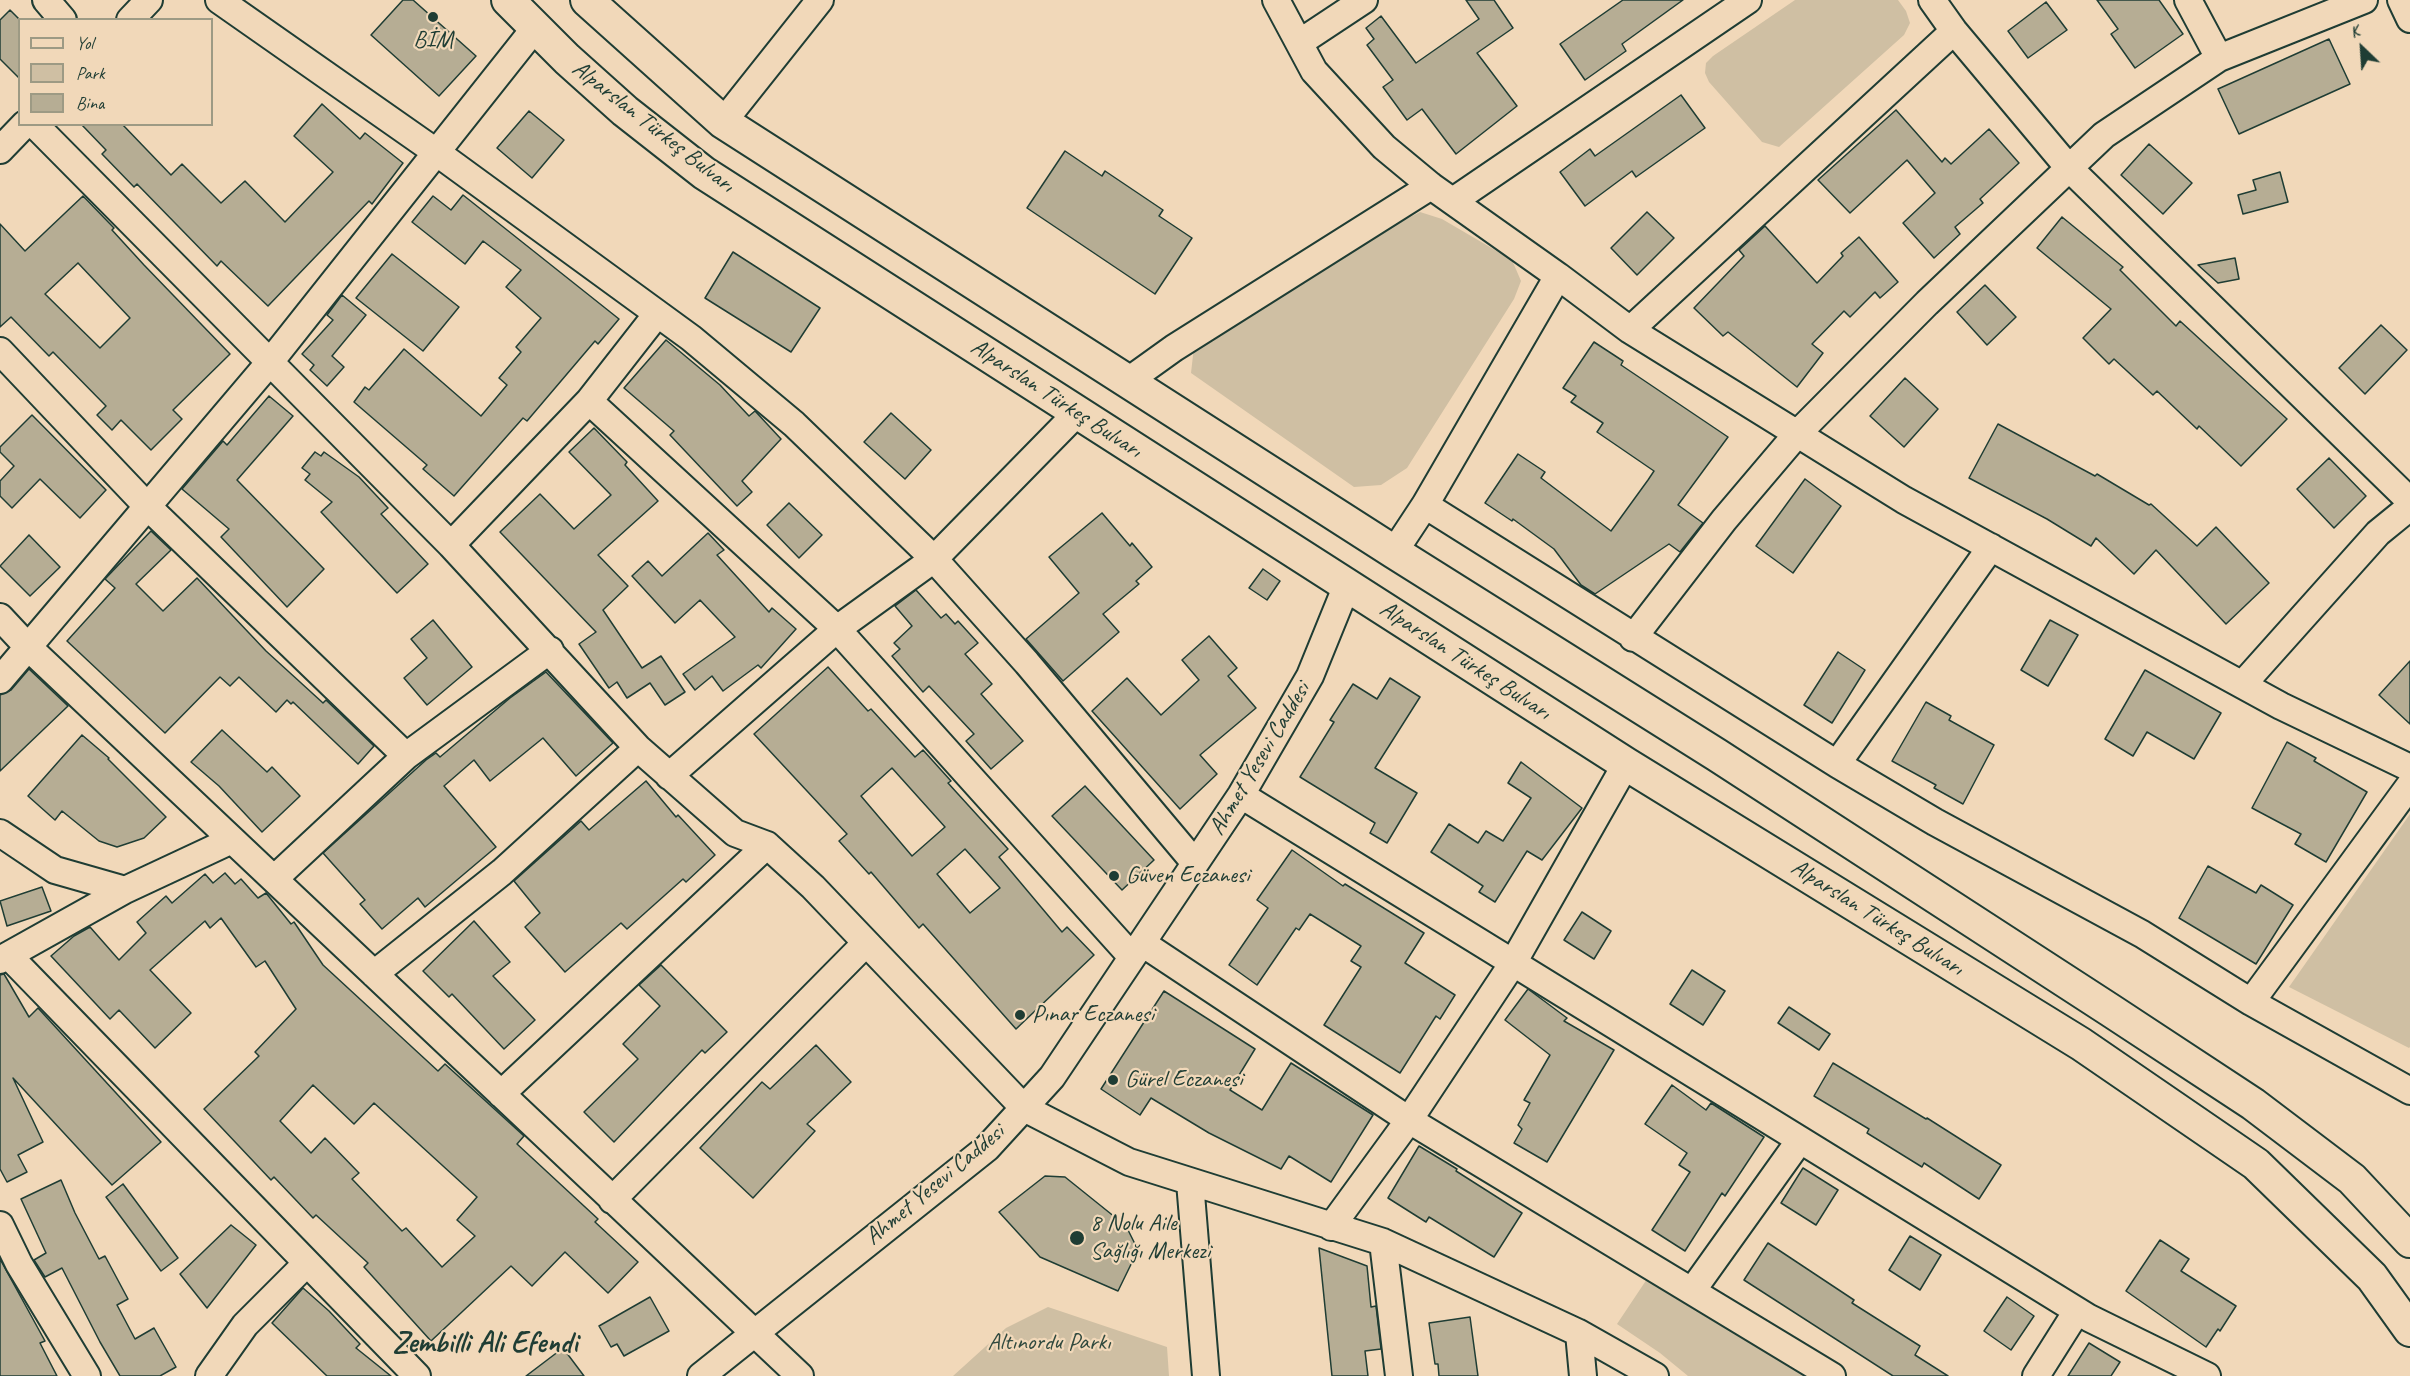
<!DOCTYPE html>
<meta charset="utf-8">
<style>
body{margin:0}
#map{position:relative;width:2410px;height:1376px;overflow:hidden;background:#f1d8b9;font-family:Caveat,sans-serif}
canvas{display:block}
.legend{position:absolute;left:18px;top:18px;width:195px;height:108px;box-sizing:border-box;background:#f1d8b9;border:2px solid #9d9a84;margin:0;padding:8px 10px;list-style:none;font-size:18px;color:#1f3d34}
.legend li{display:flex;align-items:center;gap:12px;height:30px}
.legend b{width:30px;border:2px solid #9d9a84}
.north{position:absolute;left:2332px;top:18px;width:60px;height:60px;-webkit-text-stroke:4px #f1d8b9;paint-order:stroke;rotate:335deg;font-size:16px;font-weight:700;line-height:24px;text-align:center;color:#1f3d34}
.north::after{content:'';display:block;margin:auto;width:21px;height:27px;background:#1f3d34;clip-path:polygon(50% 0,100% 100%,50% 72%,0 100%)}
</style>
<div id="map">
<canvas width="2410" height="1376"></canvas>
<ul class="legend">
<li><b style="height:8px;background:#f1d8b9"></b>Yol</li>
<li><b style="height:16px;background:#cfbfa3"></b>Park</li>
<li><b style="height:16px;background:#b6ad94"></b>Bina</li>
</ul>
<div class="north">K</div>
</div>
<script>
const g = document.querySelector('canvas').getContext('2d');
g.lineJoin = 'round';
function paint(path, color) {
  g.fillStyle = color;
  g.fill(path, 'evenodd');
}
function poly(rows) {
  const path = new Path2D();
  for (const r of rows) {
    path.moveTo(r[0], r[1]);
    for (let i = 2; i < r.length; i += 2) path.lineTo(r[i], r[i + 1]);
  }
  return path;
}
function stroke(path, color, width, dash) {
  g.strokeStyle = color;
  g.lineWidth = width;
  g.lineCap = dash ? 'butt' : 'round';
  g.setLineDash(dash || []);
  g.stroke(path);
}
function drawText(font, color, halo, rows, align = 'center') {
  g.font = font + ' Caveat,sans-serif';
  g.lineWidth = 4.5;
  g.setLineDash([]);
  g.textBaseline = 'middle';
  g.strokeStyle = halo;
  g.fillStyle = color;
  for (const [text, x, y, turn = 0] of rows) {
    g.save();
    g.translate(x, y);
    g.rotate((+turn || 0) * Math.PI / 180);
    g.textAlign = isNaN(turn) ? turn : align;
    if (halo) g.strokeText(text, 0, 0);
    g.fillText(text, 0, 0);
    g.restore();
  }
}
paint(poly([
 [1795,0,1898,0,1906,11,1910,23,1904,35,1779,147,1762,142,1709,82,1705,73,1706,63,1713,56],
 [1420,212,1442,219,1512,260,1521,281,1514,299,1407,468,1381,485,1354,487,1191,373,1195,338,1215,317],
 [2410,814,2410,1047,2409,1048,2289,987],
 [1647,1279,1721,1321,1808,1376,1688,1376,1660,1353,1617,1324],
 [1048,1307,1167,1347,1169,1376,953,1376,1006,1328]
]), '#cfbfa3');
const building = poly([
 [403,0,413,0,476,56,439,96,371,35,403,0],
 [1466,0,1494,0,1513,28,1477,53,1517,106,1456,154,1422,109,1407,120,1383,87,1393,80,1367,45,1374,39,1366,28,1381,16,1416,63,1479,19,1466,0],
 [1623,0,1683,0,1622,44,1626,51,1585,80,1560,44,1623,0],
 [2097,0,2159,0,2183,34,2135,68,2111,34,2118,29,2097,0],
 [2046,2,2067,30,2028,58,2008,31,2046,2],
 [10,10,20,20,20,79,0,59,0,20,10,10],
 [2329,39,2350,84,2239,134,2218,89,2329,39],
 [1681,95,1705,128,1636,177,1632,171,1585,206,1560,172,1590,149,1595,156,1681,95],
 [322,104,360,139,365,133,403,163,372,204,369,201,268,306,221,261,217,266,137,184,134,187,102,154,106,150,81,124,122,124,171,175,182,164,221,203,245,181,285,222,333,172,294,136,322,104],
 [1896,110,1942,162,1945,158,1951,164,1989,129,2019,163,1980,199,1983,203,1955,227,1960,234,1934,258,1903,223,1935,193,1907,160,1850,213,1818,180,1896,110],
 [529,111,564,140,532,178,497,148,529,111],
 [2149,144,2192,183,2163,214,2121,175,2149,144],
 [1065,151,1102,176,1105,171,1163,210,1159,216,1192,238,1155,294,1027,208,1065,151],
 [2280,172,2288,202,2243,214,2238,195,2256,190,2253,180,2280,172],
 [463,195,619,319,598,344,595,341,527,421,523,418,454,496,423,469,427,465,354,402,365,387,369,390,404,349,481,416,507,385,499,378,521,352,516,347,541,318,506,287,521,270,483,241,465,264,412,222,433,196,451,210,463,195],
 [83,196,114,228,112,230,144,265,230,354,173,410,182,419,151,450,121,420,112,430,97,415,106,406,53,352,49,356,11,317,0,327,0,224,25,251,83,196],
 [78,263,130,318,100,348,45,294,78,263],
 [1647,212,1674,238,1637,275,1611,248,1647,212],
 [2062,217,2123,267,2120,270,2176,326,2180,321,2287,419,2241,466,2199,426,2197,429,2157,391,2153,395,2114,359,2109,364,2083,338,2111,309,2037,248,2062,217],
 [1765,226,1817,283,1843,256,1841,253,1859,237,1898,282,1880,298,1875,292,1850,317,1844,311,1812,344,1823,353,1797,387,1728,332,1723,336,1694,308,1744,256,1739,250,1765,226],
 [733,252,820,308,791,352,705,298,733,252],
 [392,254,459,307,423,351,356,298,392,254],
 [2235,258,2239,279,2218,283,2198,265,2235,258],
 [1985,285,2016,317,1987,345,1957,312,1985,285],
 [342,295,366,315,332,356,344,367,327,386,310,370,314,365,302,354,333,320,327,315,342,295],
 [2381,325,2407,350,2365,394,2339,368,2381,325],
 [666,340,720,385,749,416,755,411,781,439,742,481,752,492,737,506,670,435,674,431,624,388,666,340],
 [1594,342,1623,361,1621,365,1728,437,1678,505,1703,523,1680,552,1669,544,1595,594,1581,585,1554,549,1513,519,1512,521,1485,503,1518,454,1545,472,1541,478,1611,531,1648,480,1654,471,1597,432,1603,423,1571,402,1576,396,1563,388,1594,342],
 [1905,378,1938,409,1904,447,1870,416,1905,378],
 [269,396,293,416,237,480,324,569,287,607,221,537,229,529,182,489,223,441,227,445,269,396],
 [891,413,931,450,905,479,864,442,891,413],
 [32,415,106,490,80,518,40,479,12,508,0,496,0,481,14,466,0,452,0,447,32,415],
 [1998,424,2095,476,2097,474,2149,505,2151,504,2197,546,2216,527,2269,583,2226,624,2156,550,2134,574,2096,538,2091,546,2047,519,1969,478,1998,424],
 [594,428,627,462,625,465,658,501,598,555,628,586,603,610,642,668,661,656,685,692,665,705,650,683,627,698,617,682,609,688,579,644,596,632,500,532,540,494,574,529,611,495,569,452,594,428],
 [315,452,321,456,324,452,359,477,388,508,381,514,428,564,397,593,321,512,332,502,305,480,310,474,302,468,315,452],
 [2329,458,2366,496,2334,528,2297,489,2329,458],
 [1805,479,1841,506,1793,573,1756,546,1805,479],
 [789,503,822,535,799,558,767,525,789,503],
 [1102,513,1130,546,1132,543,1152,567,1136,581,1139,584,1103,614,1119,632,1063,681,1026,639,1079,593,1049,557,1102,513],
 [151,531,171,550,136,584,163,611,197,578,266,651,323,703,326,700,374,746,358,764,293,702,291,704,287,700,276,712,239,677,230,686,220,677,165,733,67,641,115,588,105,579,151,531],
 [708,533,724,550,717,555,769,612,772,608,796,629,761,668,758,665,723,691,712,676,695,690,683,674,735,637,700,600,675,623,632,576,648,561,662,576,708,533],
 [29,535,60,567,30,596,0,566,29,535],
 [1263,569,1280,581,1267,600,1249,588,1263,569],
 [916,590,941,618,946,614,955,624,958,621,978,643,965,654,992,684,981,694,1023,741,991,769,966,741,974,734,929,686,923,692,892,656,900,649,894,643,912,626,895,606,916,590],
 [433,620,472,667,427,705,404,678,427,658,411,639,433,620],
 [2050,620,2078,635,2048,686,2021,670,2050,620],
 [1209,636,1237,668,1228,676,1256,708,1200,755,1217,774,1180,809,1092,711,1127,678,1161,715,1199,680,1182,660,1209,636],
 [1838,652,1865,670,1832,723,1804,705,1838,652],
 [2410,661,2410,724,2379,695,2410,661],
 [828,667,868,711,871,709,915,757,923,750,951,781,948,783,1008,849,999,857,1062,932,1067,927,1094,955,1016,1029,923,924,919,928,871,872,869,874,839,841,847,834,754,734,828,667],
 [892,768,945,827,912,856,861,796,892,768],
 [965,849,1000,888,970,913,937,874,965,849],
 [29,669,68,706,0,771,0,695,11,690,29,669],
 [2145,670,2221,713,2194,759,2147,732,2133,756,2105,739,2145,670],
 [546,672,613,743,576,776,543,738,490,781,474,760,444,786,496,847,425,907,418,898,382,929,360,904,365,900,323,853,426,760,436,753,440,757,510,698,546,672],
 [1390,678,1420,697,1375,768,1417,793,1387,843,1370,833,1375,823,1300,777,1334,722,1330,720,1353,684,1377,699,1390,678],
 [1926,702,1951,716,1949,720,1994,745,1963,804,1934,788,1936,785,1892,761,1926,702],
 [222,730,267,772,272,767,300,796,262,832,219,786,191,762,222,730],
 [82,735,109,758,108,759,166,817,144,838,117,847,99,841,62,811,55,820,28,796,82,735],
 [2287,742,2316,758,2314,761,2367,792,2326,862,2295,844,2301,834,2252,808,2287,742],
 [1521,762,1582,808,1542,860,1527,851,1495,902,1479,892,1483,886,1431,852,1449,824,1478,843,1486,831,1503,841,1531,798,1508,783,1521,762],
 [646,781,676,817,678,815,715,855,686,882,683,879,627,929,621,923,565,972,525,927,540,913,514,881,581,821,589,830,646,781],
 [1085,786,1154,860,1122,890,1052,816,1085,786],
 [1292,850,1343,886,1345,884,1424,933,1405,963,1455,995,1440,1019,1436,1016,1400,1073,1324,1025,1361,967,1351,961,1361,946,1310,914,1299,930,1296,928,1257,985,1229,965,1268,908,1257,900,1292,850],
 [2208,866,2256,893,2261,885,2293,905,2256,964,2179,918,2208,866],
 [225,873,235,884,241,879,258,898,266,893,291,924,294,922,323,965,438,1071,445,1064,524,1136,517,1144,598,1219,595,1222,638,1262,608,1293,565,1252,532,1286,511,1266,431,1341,364,1267,368,1263,316,1215,313,1218,274,1177,271,1180,204,1109,259,1056,255,1052,296,1009,265,961,256,967,221,918,210,928,205,921,150,970,191,1013,155,1048,119,1010,110,1019,51,956,74,936,90,927,119,960,146,933,137,922,166,896,172,903,205,874,213,883,225,873],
 [313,1085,354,1124,374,1103,477,1197,457,1220,475,1236,442,1267,406,1228,402,1231,352,1179,359,1173,325,1138,311,1153,280,1121,313,1085],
 [42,887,51,911,7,926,0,901,42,887],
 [1582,912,1611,931,1594,959,1564,940,1582,912],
 [474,921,510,962,493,976,535,1020,504,1049,452,994,449,997,423,971,474,921],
 [661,965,727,1032,705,1053,702,1050,614,1142,584,1112,638,1059,623,1044,660,1006,639,985,661,965],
 [1692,970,1725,991,1703,1025,1670,1004,1692,970],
 [4,974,29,1017,38,1008,161,1142,112,1185,13,1078,43,1142,18,1155,27,1172,7,1182,0,1169,0,975,4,974],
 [1528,989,1567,1018,1564,1021,1614,1050,1547,1162,1514,1143,1522,1129,1518,1125,1530,1103,1524,1100,1550,1055,1505,1020,1528,989],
 [1164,991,1255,1049,1230,1090,1262,1110,1291,1063,1373,1115,1331,1182,1289,1156,1281,1169,1209,1133,1151,1098,1140,1115,1101,1089,1164,991],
 [1789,1007,1830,1034,1819,1050,1778,1023,1789,1007],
 [816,1045,851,1082,807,1124,815,1131,753,1198,700,1148,762,1082,770,1089,816,1045],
 [1833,1063,1926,1119,1927,1118,2001,1165,1979,1199,1924,1163,1922,1167,1867,1133,1869,1129,1814,1096,1833,1063],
 [1672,1085,1706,1110,1711,1103,1764,1137,1725,1196,1722,1193,1685,1251,1652,1230,1690,1172,1679,1165,1687,1153,1645,1124,1672,1085],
 [1419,1146,1457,1169,1456,1171,1522,1213,1494,1257,1429,1217,1426,1222,1388,1198,1419,1146],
 [1803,1168,1838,1190,1816,1225,1781,1203,1803,1168],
 [1045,1176,1065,1177,1126,1226,1138,1250,1118,1291,1040,1257,999,1212,1045,1176],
 [61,1180,75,1213,99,1259,105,1256,128,1299,117,1305,135,1339,154,1328,176,1367,160,1376,120,1376,100,1342,62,1268,45,1277,34,1260,46,1253,21,1199,61,1180],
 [123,1184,178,1258,161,1271,106,1197,123,1184],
 [231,1225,256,1245,207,1308,180,1274,231,1225],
 [1910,1236,1941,1255,1920,1290,1889,1270,1910,1236],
 [2160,1240,2189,1259,2181,1271,2236,1306,2220,1331,2218,1329,2206,1347,2126,1291,2160,1240],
 [1768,1243,1854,1300,1852,1303,1920,1346,1915,1355,1948,1376,1893,1376,1744,1280,1768,1243],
 [1319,1248,1367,1266,1371,1307,1376,1306,1381,1349,1365,1351,1368,1376,1332,1376,1319,1248],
 [0,1259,45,1341,40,1343,57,1376,0,1376,0,1259],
 [303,1288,329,1311,360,1344,356,1348,391,1376,327,1376,272,1323,303,1288],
 [650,1297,669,1331,624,1356,617,1344,611,1347,599,1326,650,1297],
 [2007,1297,2034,1316,2011,1350,1984,1331,2007,1297],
 [1470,1317,1478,1376,1439,1376,1438,1364,1435,1364,1429,1323,1470,1317],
 [2089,1343,2120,1362,2111,1376,2068,1376,2089,1343],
 [563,1348,584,1376,526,1376,563,1348]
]);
paint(building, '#b6ad94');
stroke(building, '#1f3d34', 1.5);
const minor = poly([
 [46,0,63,20],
 [219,0,436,152,691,338,794,424,934,559,1027,663,1195,863],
 [1276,0,1314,71,1384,147,1431,186,1558,276,1630,330,1904,500,2281,706,2410,768],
 [1932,0,1954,31,2068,167,2410,501],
 [2188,0,2219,58],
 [2401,0,2410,19],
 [130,20,149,0],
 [1299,43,1364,0],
 [723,122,820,0],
 [34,124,451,545,638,748,735,833,767,845,813,887,1024,1108,1129,1162,1383,1242,1579,1333,1655,1376],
 [0,150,25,124],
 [1453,201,1748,0],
 [1630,330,1954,31],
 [0,351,147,506,406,756],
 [1128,381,1174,348,1431,186],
 [589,401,837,629,1132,957],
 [1425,505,1837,764,1935,822,2142,934,2251,1002,2410,1091],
 [451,545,589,401,657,314],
 [1394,552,1425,505,1558,276],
 [0,617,28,647,800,1376],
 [1633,638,1724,520,1797,434,1927,303,2104,135,2219,58,2364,0],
 [0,680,270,362,535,28],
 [2243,684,2378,533,2410,507],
 [1837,764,1991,547],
 [669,776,837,629,934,559,1077,413],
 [1241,795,2089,1318,2207,1376],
 [0,833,55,870,125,890],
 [274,879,406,756,550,650],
 [1142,943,1409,1120,1832,1376],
 [9,956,417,1376],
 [0,960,125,890,232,840],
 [374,974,502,872,638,748],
 [2251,1002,2410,785],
 [501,1094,767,845],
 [1190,1182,1206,1376],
 [612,1200,866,943],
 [0,1225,19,1264,87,1376],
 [1331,1227,1409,1120,1513,963,1626,764],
 [1383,1242,1399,1376],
 [1692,1291,1800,1140],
 [1579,1333,1583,1376],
 [209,1376,245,1325,307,1263],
 [701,1376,987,1148,1052,1077,1241,795,1310,676,1347,585],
 [2036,1376,2077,1311]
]);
const major = poly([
 [508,0,567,59,625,111,704,173,1626,764,2081,1044,2256,1164,2372,1277,2410,1330],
 [587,0,723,122,1394,552,1717,755,2110,1010,2253,1104,2352,1179,2410,1241]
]);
stroke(minor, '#1f3d34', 30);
stroke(major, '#1f3d34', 36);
stroke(minor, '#f1d8b9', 26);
stroke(major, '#f1d8b9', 32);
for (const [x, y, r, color] of [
 [433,17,6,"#1f3d34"],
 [1114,876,6,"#1f3d34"],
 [1020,1015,6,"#1f3d34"],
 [1113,1080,6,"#1f3d34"],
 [1077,1238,8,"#1f3d34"]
]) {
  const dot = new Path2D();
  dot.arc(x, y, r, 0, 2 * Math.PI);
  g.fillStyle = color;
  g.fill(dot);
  stroke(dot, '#f1d8b9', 2);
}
drawText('24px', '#1f3d34', '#f1d8b9', [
 ["BİM",433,41,"center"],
 ["Güven Eczanesi",1126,876],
 ["Pınar Eczanesi",1032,1015],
 ["Gürel Eczanesi",1125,1080],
 ["8 Nolu Aile",1090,1224],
 ["Sağlığı Merkezi",1090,1252]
], 'left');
drawText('24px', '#1f3d34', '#f1d8b9', [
 ["Alparslan Türkeş Bulvarı",653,127,38],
 ["Alparslan Türkeş Bulvarı",1056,399,33],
 ["Alparslan Türkeş Bulvarı",1465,661,33],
 ["Ahmet Yesevi Caddesi",1260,759,-59],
 ["Alparslan Türkeş Bulvarı",1877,918,32],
 ["Ahmet Yesevi Caddesi",935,1185,-40]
]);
drawText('24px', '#314a3f', '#f1d8b9', [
 ["Altınordu Parkı",1049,1343]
]);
drawText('bold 30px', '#1f3d34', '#f1d8b9', [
 ["Zembilli Ali Efendi",485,1344]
]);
</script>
